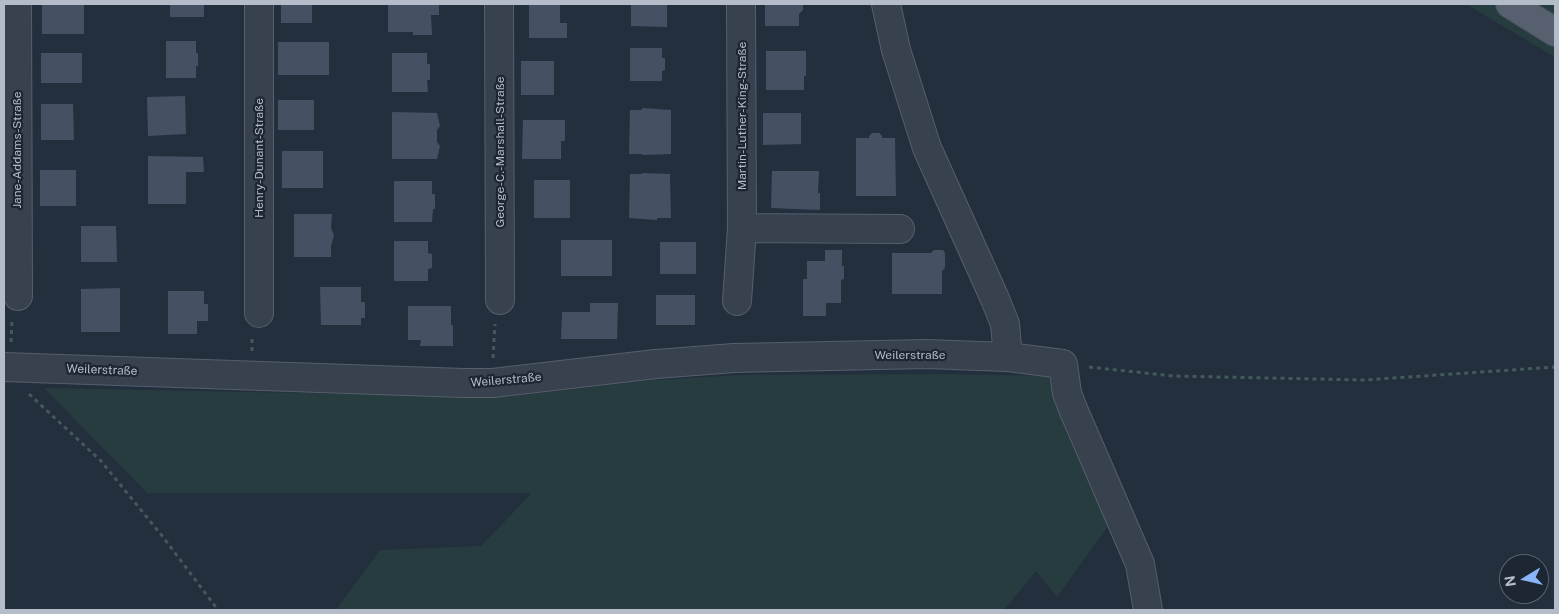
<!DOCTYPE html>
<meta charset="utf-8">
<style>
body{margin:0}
#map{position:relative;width:1559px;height:614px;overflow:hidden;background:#242f3e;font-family:"Public Sans",sans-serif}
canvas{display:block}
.frame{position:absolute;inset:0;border:5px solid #b4bcc9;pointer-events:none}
.north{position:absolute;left:1499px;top:554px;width:50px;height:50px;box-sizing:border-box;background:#1d2633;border:1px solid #59626f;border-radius:50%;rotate:261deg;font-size:14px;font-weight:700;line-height:20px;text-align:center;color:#b4bcc9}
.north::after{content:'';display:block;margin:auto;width:18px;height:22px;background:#8ab4f8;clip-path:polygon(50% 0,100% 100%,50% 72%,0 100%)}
</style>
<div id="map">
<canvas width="1559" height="614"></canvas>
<div class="frame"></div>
<div class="north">N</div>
</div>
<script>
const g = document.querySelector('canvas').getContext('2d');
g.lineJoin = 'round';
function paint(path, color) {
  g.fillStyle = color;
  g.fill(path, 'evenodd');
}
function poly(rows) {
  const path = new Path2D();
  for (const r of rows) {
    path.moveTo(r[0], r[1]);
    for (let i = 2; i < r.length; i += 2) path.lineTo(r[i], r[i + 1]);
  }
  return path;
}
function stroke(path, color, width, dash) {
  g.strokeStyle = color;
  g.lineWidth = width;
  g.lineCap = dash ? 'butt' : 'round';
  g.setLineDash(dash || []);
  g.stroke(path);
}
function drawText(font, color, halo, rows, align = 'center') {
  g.font = font + ' "Public Sans",sans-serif';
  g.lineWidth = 4.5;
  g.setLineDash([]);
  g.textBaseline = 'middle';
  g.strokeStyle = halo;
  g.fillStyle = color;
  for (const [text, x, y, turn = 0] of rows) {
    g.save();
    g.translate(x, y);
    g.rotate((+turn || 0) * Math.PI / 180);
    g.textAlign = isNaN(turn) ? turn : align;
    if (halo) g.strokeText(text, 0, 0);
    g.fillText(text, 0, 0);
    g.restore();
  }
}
paint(poly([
 [1466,4,1555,4,1555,57,1548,53],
 [942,374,1049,376,1065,430,1108,526,1057,597,1036,571,1004,610,336,610,380,550,481,546,532,493,147,493,44,388,507,397,654,380,739,375]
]), '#263c3f');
paint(poly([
 [170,4,204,4,204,17,170,17],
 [281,4,312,4,312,23,281,23],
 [388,4,439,4,439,15,431,15,432,35,413,35,413,32,388,32],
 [529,4,560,4,560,23,567,23,567,38,529,38],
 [631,4,667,4,667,27,631,26],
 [765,4,803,4,803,10,799,14,799,26,765,26],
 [42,5,84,5,84,34,42,34],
 [166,41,196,41,196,53,198,53,198,66,196,66,196,78,166,78],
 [278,42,329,42,329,75,278,75],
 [630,48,662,48,662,58,665,58,665,70,662,71,662,81,630,81],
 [766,51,806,51,806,76,804,76,804,90,766,90],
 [41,53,82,53,82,83,41,83],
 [392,53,427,53,427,64,430,64,430,80,427,80,428,92,392,92],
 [521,61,554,61,554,95,521,95],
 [185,96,186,134,148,136,147,97],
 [278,100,314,100,314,130,278,130],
 [41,104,73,104,74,140,41,140],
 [642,108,671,110,671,154,642,155,642,154,629,154,630,110,642,110],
 [392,112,437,113,440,126,437,130,437,142,440,146,437,159,392,159],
 [763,113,801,113,801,144,763,145],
 [523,120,565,120,565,141,561,141,561,159,522,159],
 [872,133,879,133,882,136,882,138,895,138,896,196,856,196,856,138,869,138,869,136],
 [282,151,323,151,323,188,282,188],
 [148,156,203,157,204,172,186,172,186,204,148,204],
 [40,170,76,170,76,206,40,206],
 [772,171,819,171,818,193,820,193,820,210,771,208],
 [642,173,670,174,671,218,657,218,657,220,629,218,630,174,642,174],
 [534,180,570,180,570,218,534,218],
 [394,181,432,181,432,194,435,194,435,209,433,209,432,222,394,222],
 [294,214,332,214,331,228,334,235,331,246,331,257,294,257],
 [81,226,116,226,117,262,81,262],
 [561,240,612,240,612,276,561,276],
 [394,241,428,241,428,253,432,254,432,268,428,269,428,281,394,281],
 [660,242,696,242,696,274,660,274],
 [825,250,842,250,842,266,844,266,844,279,841,280,841,303,826,303,826,316,803,316,803,279,807,279,807,261,825,261],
 [934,250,943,250,945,253,945,268,942,271,942,294,892,294,892,253,931,253],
 [320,287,361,287,361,302,365,302,365,318,361,318,361,325,321,325],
 [120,288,120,332,81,332,81,289],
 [168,291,204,291,204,304,208,304,208,321,197,321,197,334,168,334],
 [656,295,695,295,695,325,656,325],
 [590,303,618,303,617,339,561,339,562,312,590,312],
 [408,306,451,306,451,325,453,325,453,346,420,346,421,340,408,340]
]), '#455162');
const minor = poly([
 [17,4,18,296],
 [259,4,259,313],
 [499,4,500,300],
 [886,4,896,50,927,148,995,299,1005,324,1008,357],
 [742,228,900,229],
 [737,301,742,228,741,4],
 [4,367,463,383,493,383,656,364,734,358,926,354,1008,357,1063,364,1067,393,1073,409,1140,564,1148,610]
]);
const major = poly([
 [1510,4,1555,32]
]);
stroke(minor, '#565f6c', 30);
stroke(major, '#414a57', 30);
stroke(poly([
 [11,342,12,321],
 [252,351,252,337],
 [493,358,495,324],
 [1089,367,1173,376,1364,380,1555,367],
 [29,394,101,461,163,537,218,610]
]), '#44595c', 3, [4, 4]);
stroke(minor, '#38414e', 28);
stroke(major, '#56606e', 28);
drawText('12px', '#b4bcc9', '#1d2633', [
 ["Martin-Luther-King-Straße",742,116,-90],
 ["Jane-Addams-Straße",17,150,-90],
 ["George-C.-Marshall-Straße",500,152,-90],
 ["Henry-Dunant-Straße",259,158,-90],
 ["Weilerstraße",910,355],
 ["Weilerstraße",102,370,2],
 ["Weilerstraße",506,380,-5]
]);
</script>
